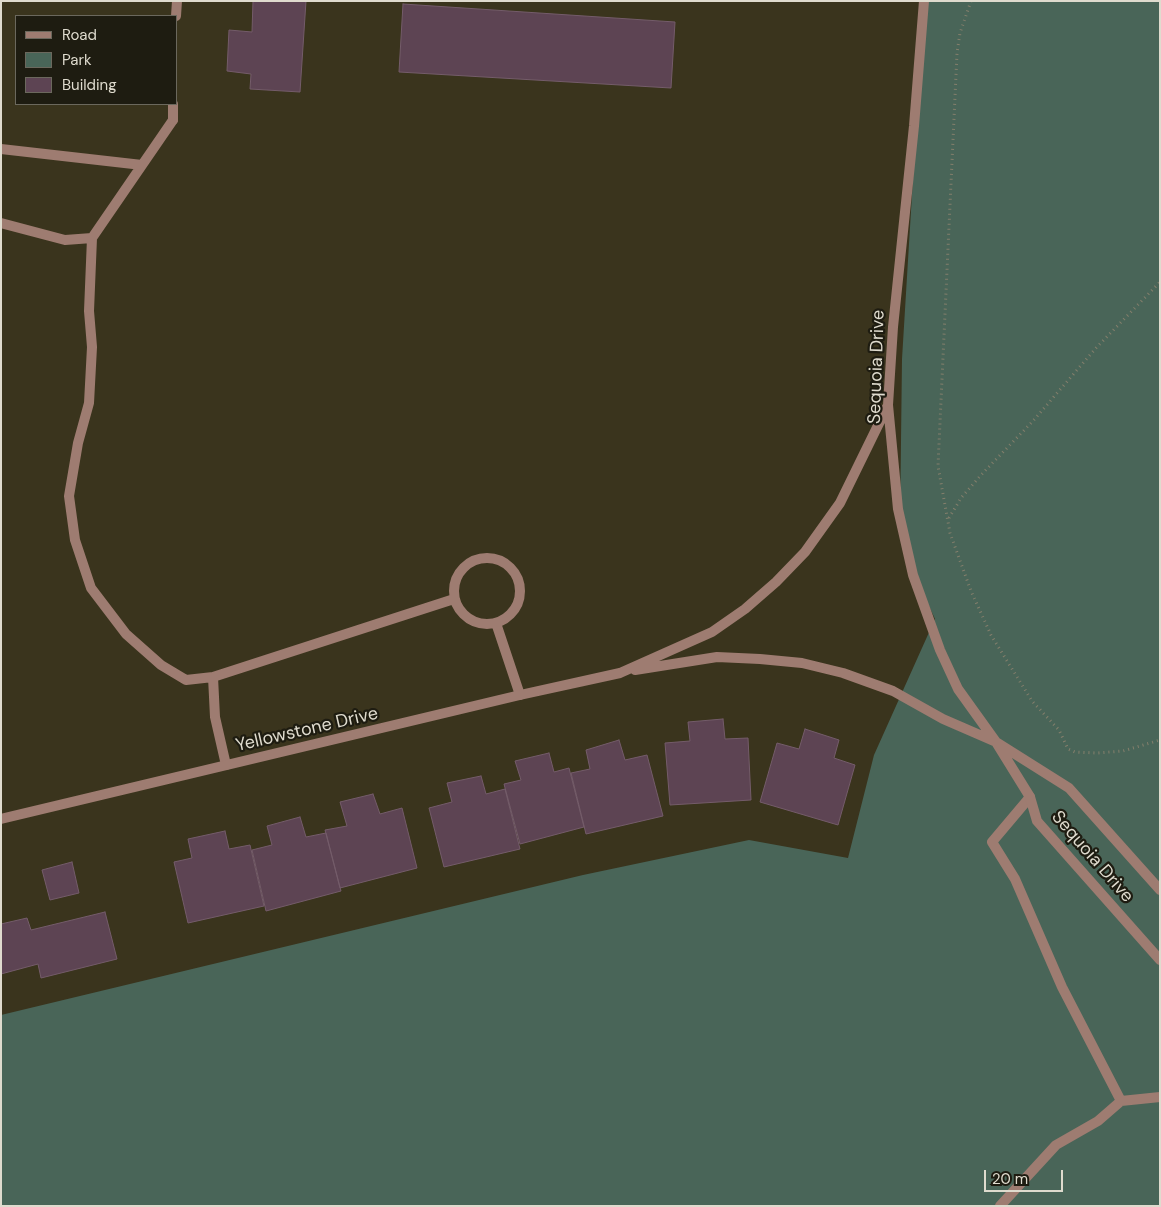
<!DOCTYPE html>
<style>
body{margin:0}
#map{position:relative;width:1161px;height:1207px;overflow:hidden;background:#3a341d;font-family:"DM Sans",sans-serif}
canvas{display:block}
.frame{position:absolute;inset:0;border:2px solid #dfdbce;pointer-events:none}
.legend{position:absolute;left:15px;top:15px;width:162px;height:90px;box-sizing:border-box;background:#1e1c11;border:1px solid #6b685d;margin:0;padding:6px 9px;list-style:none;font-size:15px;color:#dfdbce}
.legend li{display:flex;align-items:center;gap:10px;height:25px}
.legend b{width:25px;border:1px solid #6b685d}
.scale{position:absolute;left:984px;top:1170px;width:79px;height:22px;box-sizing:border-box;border:2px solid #dfdbce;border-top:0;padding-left:6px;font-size:15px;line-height:18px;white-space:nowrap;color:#dfdbce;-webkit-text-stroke:4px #1e1c11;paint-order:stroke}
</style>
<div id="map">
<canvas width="1161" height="1207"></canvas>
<div class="frame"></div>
<ul class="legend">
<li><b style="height:6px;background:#9e7c71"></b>Road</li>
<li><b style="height:14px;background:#496558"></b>Park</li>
<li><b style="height:14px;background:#5d4453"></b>Building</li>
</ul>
<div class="scale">20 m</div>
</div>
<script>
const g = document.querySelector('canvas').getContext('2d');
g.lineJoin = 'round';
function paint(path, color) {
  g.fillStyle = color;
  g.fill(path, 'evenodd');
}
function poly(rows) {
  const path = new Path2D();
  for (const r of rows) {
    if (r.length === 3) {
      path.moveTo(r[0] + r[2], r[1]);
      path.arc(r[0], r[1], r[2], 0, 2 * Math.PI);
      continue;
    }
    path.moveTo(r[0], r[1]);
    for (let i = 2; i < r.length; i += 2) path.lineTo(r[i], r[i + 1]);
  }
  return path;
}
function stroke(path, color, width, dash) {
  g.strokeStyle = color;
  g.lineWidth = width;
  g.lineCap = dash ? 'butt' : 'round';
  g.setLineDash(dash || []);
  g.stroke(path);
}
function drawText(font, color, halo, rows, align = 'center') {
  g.font = font + ' "DM Sans",sans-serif';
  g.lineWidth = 4.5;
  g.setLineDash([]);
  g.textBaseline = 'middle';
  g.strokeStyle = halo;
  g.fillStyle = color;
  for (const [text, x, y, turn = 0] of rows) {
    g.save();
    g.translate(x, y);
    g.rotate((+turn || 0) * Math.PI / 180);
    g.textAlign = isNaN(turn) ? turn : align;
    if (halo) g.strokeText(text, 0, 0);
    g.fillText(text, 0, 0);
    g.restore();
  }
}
paint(poly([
 [927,1,1160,1,1160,1206,1,1206,1,1015,583,875,749,840,848,858,874,755,935,619,914,574,900,523,902,359,917,112]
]), '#496558');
const building = poly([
 [253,1,306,1,300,92,250,89,251,74,227,71,229,30,252,32,253,1],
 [403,4,675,22,671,88,399,72,403,4],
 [723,719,725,739,748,738,751,800,670,805,665,743,690,741,688,722,723,719],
 [805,729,839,740,834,758,855,765,838,825,760,802,777,743,799,749,805,729],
 [619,740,625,760,647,755,663,816,586,834,571,773,590,769,586,750,619,740],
 [549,753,554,772,569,768,584,827,520,844,504,784,521,780,515,761,549,753],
 [481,776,486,794,505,789,520,849,444,867,429,808,452,802,447,783,481,776],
 [373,794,380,814,402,808,417,868,340,888,325,830,347,826,340,802,373,794],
 [300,817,306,837,326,833,341,891,266,911,252,850,272,845,267,826,300,817],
 [225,831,229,849,250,845,264,906,188,923,174,862,192,858,188,839,225,831],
 [72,862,79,893,50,900,42,870,72,862],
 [105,912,117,959,41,978,38,964,1,974,1,924,27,918,31,930,105,912]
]);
paint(building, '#5d4453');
stroke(building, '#745c6a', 1);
stroke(poly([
 [971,1,960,33,957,53,938,466,950,533,971,591,991,635,1032,701,1059,730,1068,749,1075,752,1097,753,1123,751,1160,740],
 [949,518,961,498,981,475,1033,421,1096,348,1160,282]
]), '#847f6c', 3, [1, 4]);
stroke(poly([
 [173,120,92,238,89,311,92,347,89,403,78,443,69,496,75,540,91,588,126,634,161,665,186,680,213,677],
 [1,149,142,165],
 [1,223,65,240,92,238],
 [487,591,33],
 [496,623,520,695],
 [226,765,215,717,213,677,454,599],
 [1030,797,992,842,1015,879,1062,987,1121,1101],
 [1000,1206,1056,1145,1098,1121,1121,1101,1160,1097]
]), '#9e7c71', 10);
stroke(poly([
 [924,1,914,126,893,327,888,405,898,509,913,575,940,650,958,689,996,742,1030,797,1037,821,1160,960],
 [176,16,177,1],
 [173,120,173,104],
 [635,670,717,657,760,659,802,663,843,673,893,691,943,719,996,742,1069,788,1160,890],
 [1,819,520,695,620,673,712,632,745,609,776,582,805,552,840,503,887,407]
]), '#9e7c71', 10);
drawText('18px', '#dfdbce', '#1e1c11', [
 ["Sequoia Drive",877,367,-88],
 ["Yellowstone Drive",307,730,-13],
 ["Sequoia Drive",1092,857,49]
]);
</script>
